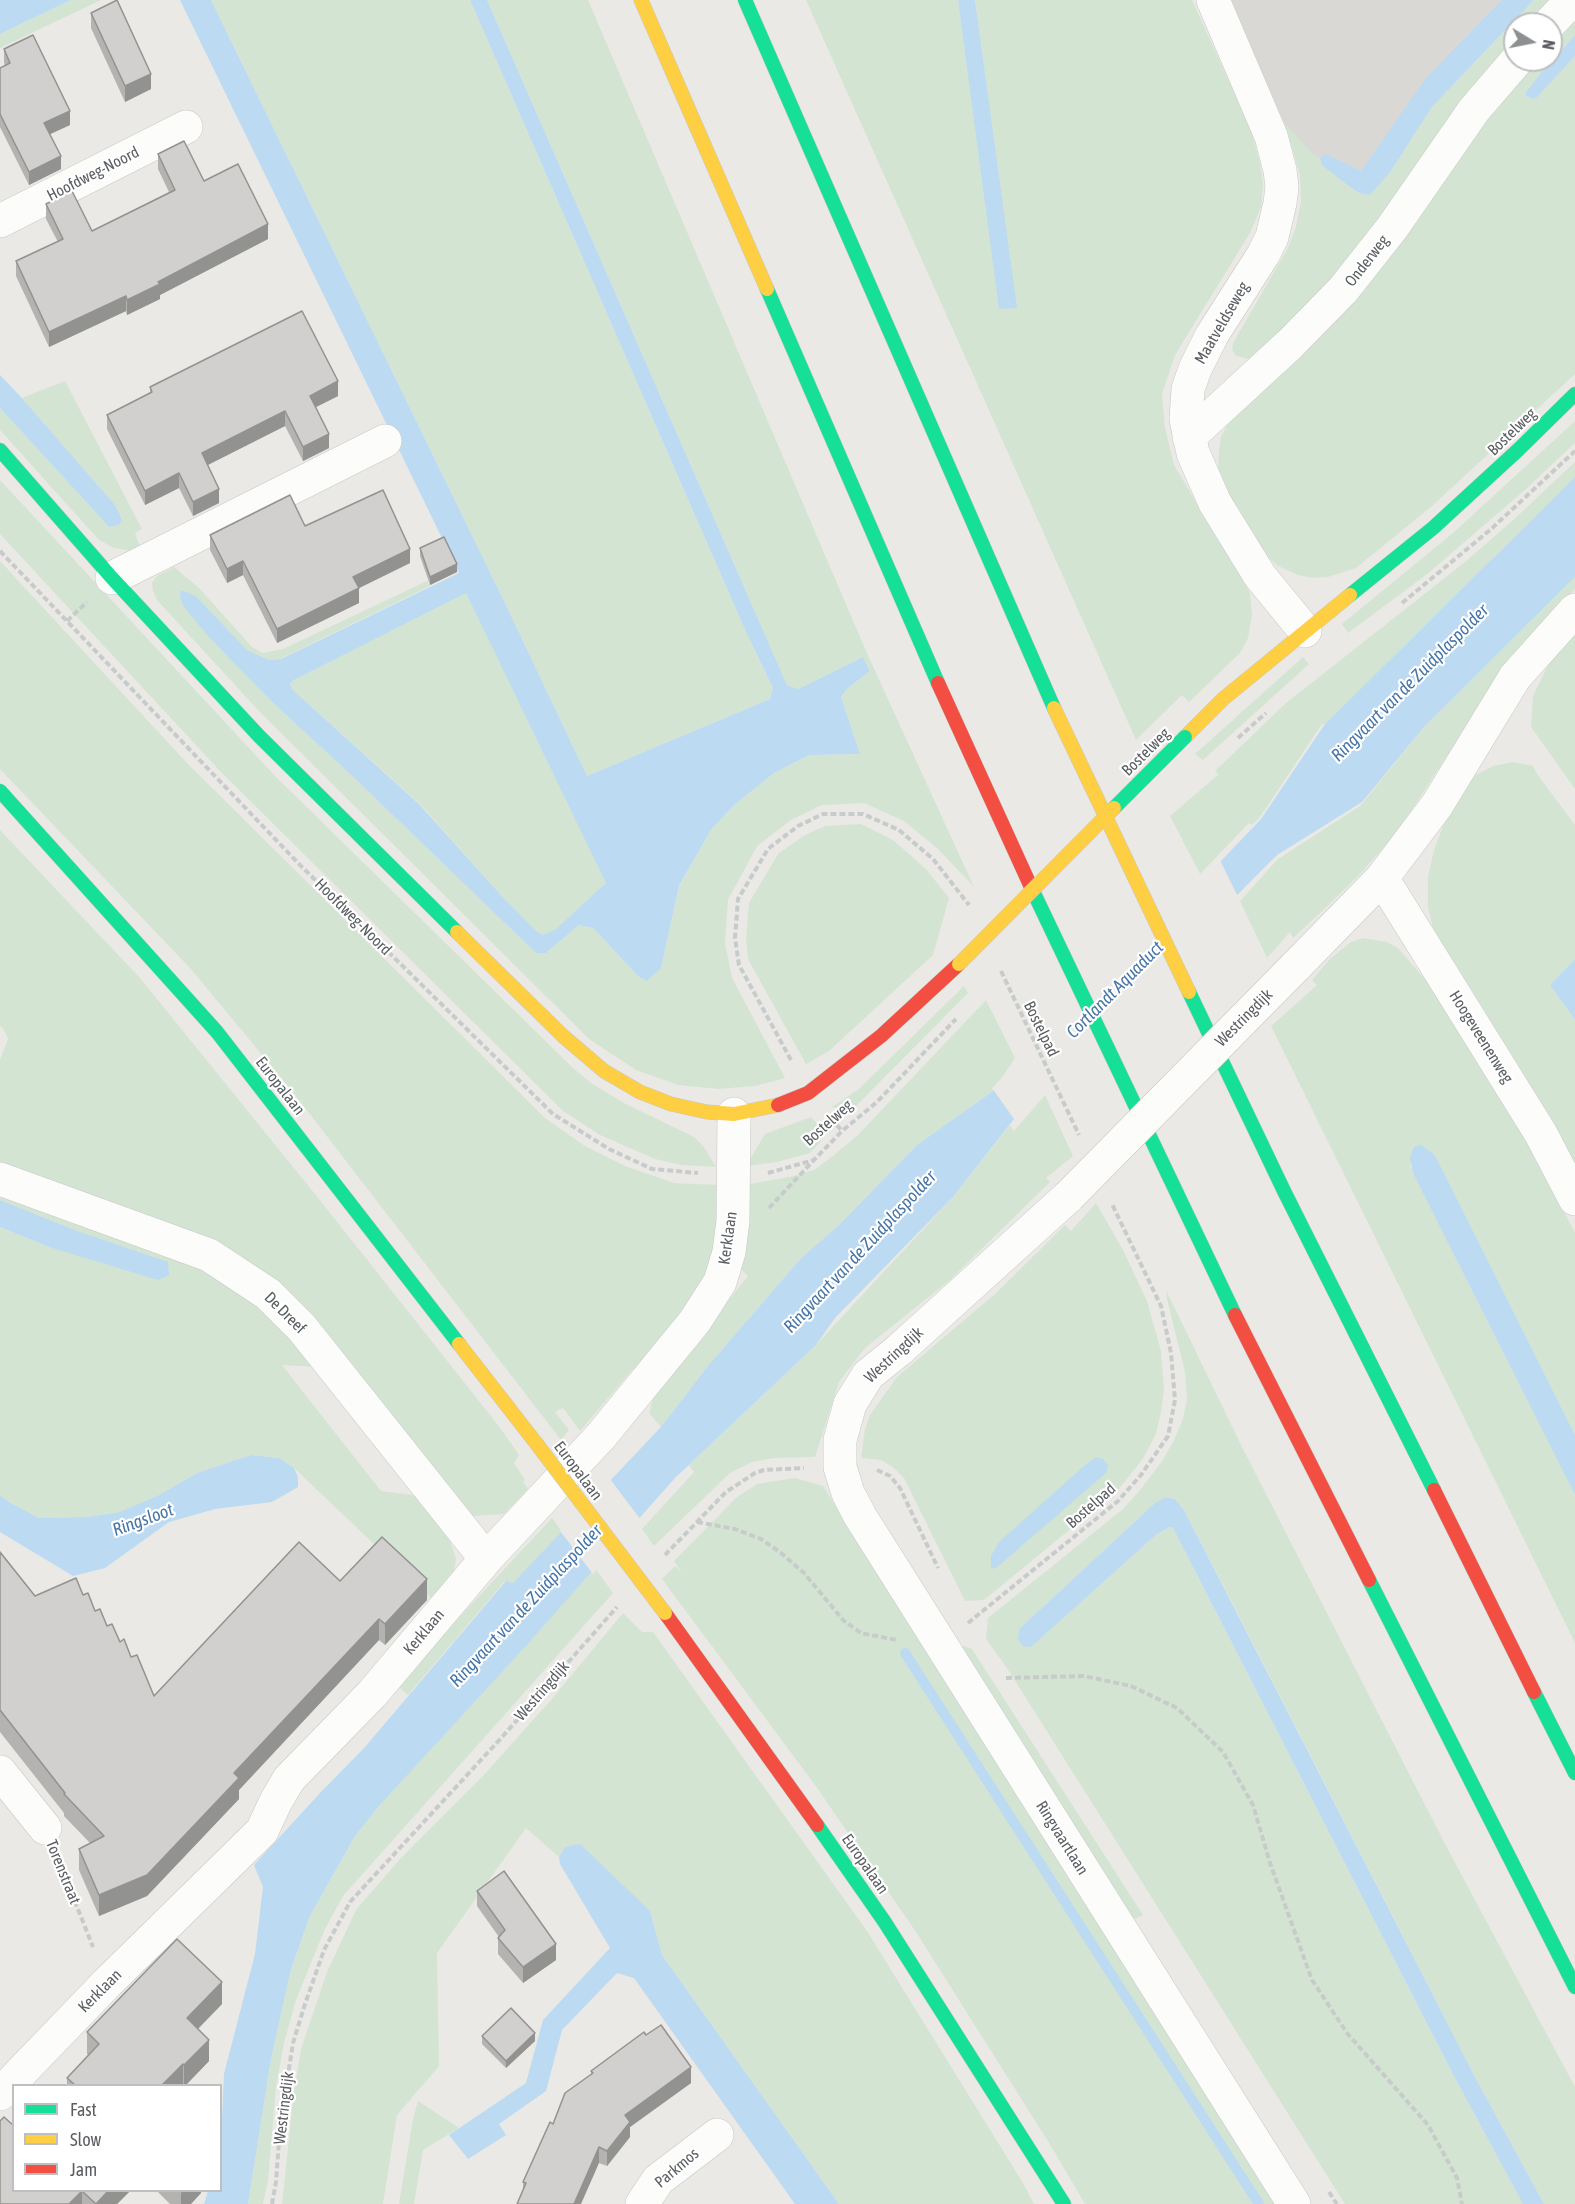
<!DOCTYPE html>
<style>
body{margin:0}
#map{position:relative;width:1575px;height:2204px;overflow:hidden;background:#eae9e5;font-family:"Asap Condensed",sans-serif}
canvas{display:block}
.legend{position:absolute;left:12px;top:2084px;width:210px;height:108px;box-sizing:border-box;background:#fff;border:2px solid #bdbfc0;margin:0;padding:8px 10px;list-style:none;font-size:18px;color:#5b5e62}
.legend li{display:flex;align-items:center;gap:12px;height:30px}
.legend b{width:30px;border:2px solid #bdbfc0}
.north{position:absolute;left:1503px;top:12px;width:60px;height:60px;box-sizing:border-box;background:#fff;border:2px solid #bdbfc0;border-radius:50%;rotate:100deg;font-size:16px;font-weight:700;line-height:24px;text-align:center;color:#5b5e62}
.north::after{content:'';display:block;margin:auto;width:21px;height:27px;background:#8d8f90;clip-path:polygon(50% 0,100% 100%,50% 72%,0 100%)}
</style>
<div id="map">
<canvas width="1575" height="2204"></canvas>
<ul class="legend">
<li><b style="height:8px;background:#16e098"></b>Fast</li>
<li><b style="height:8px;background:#ffcf43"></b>Slow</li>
<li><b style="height:8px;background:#f24e42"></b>Jam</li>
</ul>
<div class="north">N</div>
</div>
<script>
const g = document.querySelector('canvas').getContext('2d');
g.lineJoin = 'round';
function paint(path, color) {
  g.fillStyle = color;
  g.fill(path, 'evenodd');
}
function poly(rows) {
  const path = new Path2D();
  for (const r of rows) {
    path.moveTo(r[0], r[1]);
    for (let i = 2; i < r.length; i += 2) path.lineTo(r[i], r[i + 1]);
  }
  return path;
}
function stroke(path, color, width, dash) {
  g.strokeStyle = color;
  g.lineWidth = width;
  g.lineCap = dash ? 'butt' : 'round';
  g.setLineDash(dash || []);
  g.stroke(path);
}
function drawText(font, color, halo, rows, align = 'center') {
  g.font = font + ' "Asap Condensed",sans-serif';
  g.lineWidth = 4.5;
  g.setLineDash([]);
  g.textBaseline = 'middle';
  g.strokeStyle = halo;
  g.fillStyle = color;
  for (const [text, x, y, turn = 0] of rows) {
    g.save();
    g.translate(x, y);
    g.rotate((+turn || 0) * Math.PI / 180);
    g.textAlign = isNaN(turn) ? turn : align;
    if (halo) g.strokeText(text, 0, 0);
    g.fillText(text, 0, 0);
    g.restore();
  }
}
paint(poly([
 [1230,0,1523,0,1325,216]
]), '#dad8d5');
paint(poly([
 [71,0,101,0,0,48,0,34],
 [211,0,470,0,746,632,773,688,770,699,587,776,503,599],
 [487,0,588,0,866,651,974,887,938,849,904,821,864,803,822,805,791,820,757,846,728,900,725,943,732,978,785,1078,755,1086,719,1089,678,1085,636,1070,589,1039,257,709,157,600,153,591,152,583,157,576,174,567,199,588,252,647,263,653,283,649,427,581,430,586,280,659,269,660,247,650,196,596,184,607,273,703,348,772,536,953,546,953,579,925,593,928,638,976,661,968,679,887,711,830,733,806,774,773,809,755,860,754,841,697,848,688,870,671,863,657,798,689,787,685],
 [806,0,958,0,967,57,1016,308,975,0,1192,0,1231,86,1252,134,1260,163,1263,184,1261,207,1250,233,1175,355,1162,394,1165,428,1174,465,1250,593,1252,615,1248,638,1240,653,1189,702,1182,695,1136,740],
 [1534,0,1557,0,1534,24,1515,24,1515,45,1364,245,1252,360,1236,356,1232,350,1233,343,1288,248,1296,227,1301,201,1300,175,1285,124,1314,155,1320,158,1322,165,1357,192,1391,171,1432,107],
 [1575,10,1575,35,1541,73,1526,92,1526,95,1533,99,1575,56,1575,374,1432,506,1356,568,1328,577,1313,578,1298,575,1278,566,1267,556,1221,482,1218,468,1219,450,1221,437,1229,421,1529,60,1551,60,1551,36],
 [65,381,142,529,135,533,141,550,131,551,114,548,99,540,0,430,0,408,109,527,115,505,22,398],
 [1575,421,1575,443,1525,490,1426,575,1348,633,1342,624,1453,533],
 [1575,462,1575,477,1325,724,1322,724,1260,817,1252,825,1249,823,1200,874,1170,816,1218,775,1215,771,1286,703,1465,562,1511,522],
 [0,480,275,776,573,1068,591,1083,624,1103,694,1137,704,1147,716,1167,682,1165,655,1159,600,1135,563,1111,219,770,0,534],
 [0,561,187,763,545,1118,585,1146,625,1166,674,1183,718,1185,715,1240,709,1264,698,1290,638,1373,633,1369,580,1431,563,1408,555,1412,569,1430,561,1440,292,1091,190,968,0,769],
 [1575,577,1575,589,1510,659,1396,834,1357,877,1320,913,1293,938,1290,932,1267,958,1240,901,1278,859,1360,806,1424,727],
 [466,592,607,883,556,929,543,935,535,930,501,895,420,804,293,690,290,684,292,681],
 [1575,632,1575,789,1531,727,1533,696,1551,659],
 [1303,657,1309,664,1203,760,1195,754],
 [1513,762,1533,766,1537,774,1575,825,1575,959,1550,985,1575,1020,1575,1165,1552,1120,1433,928,1428,907,1428,877,1434,850,1443,826,1472,777,1493,766],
 [861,824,893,840,926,869,949,898,933,955,829,1051,806,1064,748,959,746,938,749,903,778,854,803,836,825,826],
 [0,830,140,978,319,1199,498,1425,519,1455,514,1463,525,1480,523,1482,528,1489,504,1514,472,1516,307,1317,0,1170,0,1060,8,1039,4,1030,0,1026],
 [1363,938,1387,942,1398,948,1434,990,1539,1161,1575,1233,1575,1435,1435,1155,1410,1165,1575,1495,1575,1643,1271,1026,1317,985,1312,980,1330,959,1351,942],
 [964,986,968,993,851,1111,832,1107,859,1089],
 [986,1000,1015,1058,993,1091,917,1145,837,1227,802,1257,707,1367,661,1427,649,1413,655,1391,748,1276,738,1266,745,1185,794,1176,814,1170,834,1155,858,1135],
 [1045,1095,1073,1156,1046,1178,1050,1182,951,1279,865,1348,839,1382,815,1457,774,1458,752,1462,730,1473,654,1546,642,1529,694,1472,689,1465,816,1345,953,1197,1010,1125,1014,1131],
 [811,1117,822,1129,821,1141,810,1153,777,1162,746,1166,765,1134],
 [0,1193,208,1270,276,1316,318,1367,282,1365,381,1491,420,1496,446,1530,456,1558,452,1586,437,1604,294,1468,279,1458,251,1455,197,1473,159,1495,121,1512,87,1517,39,1518,9,1502,0,1495,0,1227,49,1247,80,1232,0,1200],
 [1096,1203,1123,1250,1147,1301,1161,1351,1164,1390,1161,1412,1156,1434,1142,1460,1118,1490,984,1600,965,1601,904,1478,893,1467,881,1460,861,1458,865,1429,870,1415,897,1377,995,1294,1065,1225,1071,1231],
 [1166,1290,1243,1449,1444,1842,1575,2087,1575,2204,1544,2204,1475,2077,1238,1614,1184,1510,1175,1499,1165,1497,1155,1503,1019,1629,1018,1639,1031,1647,1157,1534,1170,1527,1173,1528,1456,2080,1523,2204,1345,2204,1007,1668,986,1639,988,1618,1123,1509,1141,1489,1162,1461,1173,1442,1183,1419,1187,1399,1185,1372,1167,1299],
 [795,1478,823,1486,917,1631,1282,2204,1085,2204,1051,2146,916,1932,815,1785,662,1579,675,1566,682,1573,674,1561,737,1497,757,1484],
 [552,1518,563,1533,513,1583,505,1581,408,1695,396,1685],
 [595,1568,613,1593,343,1896,324,1931,296,2000,284,2043,276,2087,268,2181,263,2204,248,2204,271,2059,291,1969,310,1916,355,1836,379,1806],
 [623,1613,642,1632,653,1632,867,1931,1023,2183,1034,2204,839,2204,662,1955,650,1911,565,1847,559,1857,526,1828,437,1953,439,2066,397,2115,383,2204,282,2204,294,2091,301,2049,327,1972,356,1910,400,1859,482,1777,551,1700],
 [961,1645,972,1649,1143,1915,1133,1920,958,1646],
 [418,2101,459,2128,423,2150,414,2204,399,2204,413,2119]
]), '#d3e5d2');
paint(poly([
 [0,0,71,0,0,34],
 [180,0,211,0,503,599,587,776,770,699,773,688,746,632,470,0,487,0,787,685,798,689,863,657,870,671,848,688,841,697,860,754,809,755,774,773,733,806,711,830,679,886,661,968,647,981,638,976,593,928,579,925,546,953,536,953,348,772,273,703,208,636,184,607,180,598,181,590,196,596,247,650,269,660,281,659,459,573],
 [466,593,606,883,556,929,543,935,535,930,501,895,419,804,293,690,290,684,292,681],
 [958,0,975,0,1017,308,999,309],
 [1502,0,1534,0,1432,107,1391,171,1370,195,1357,192,1322,165,1320,158,1326,154,1361,171,1426,78],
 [1575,35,1575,56,1537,97,1533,99,1526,96,1526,92,1541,73],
 [0,375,22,398,115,505,122,520,119,525,109,527,0,408],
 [1575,477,1575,577,1424,727,1362,802,1277,855,1014,1119,953,1197,835,1318,816,1345,675,1478,524,1648,379,1806,355,1836,310,1916,291,1969,271,2059,248,2204,204,2204,208,2191,220,2190,221,2143,224,2074,255,1954,263,1887,254,1865,320,1793,365,1747,506,1581,513,1583,661,1427,707,1367,802,1257,837,1227,917,1145,993,1091,1221,861,1261,819,1325,724],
 [1575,959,1575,1020,1550,985],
 [1421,1145,1435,1155,1575,1435,1575,1495,1413,1173,1410,1157,1414,1147],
 [0,1200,80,1232,168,1262,169,1275,158,1280,49,1247,0,1227],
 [251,1455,279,1458,294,1468,298,1477,298,1487,272,1502,215,1509,169,1522,105,1568,73,1576,0,1532,0,1495,9,1502,39,1518,87,1517,120,1512,159,1495,197,1473],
 [1097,1457,1103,1459,1108,1466,1106,1473,996,1568,991,1569,991,1556,999,1542,1085,1465],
 [1165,1497,1175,1499,1184,1510,1475,2077,1544,2204,1523,2204,1456,2080,1173,1528,1170,1527,1157,1534,1031,1647,1023,1646,1018,1639,1019,1629,1155,1503],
 [580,1844,650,1911,662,1955,839,2204,795,2204,634,1978,617,1973,562,2030,546,2091,499,2124,506,2135,468,2159,449,2135,526,2083,543,2020,610,1948,560,1864,559,1857,565,1847]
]), '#bcdaf2');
paint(poly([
 [1219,858,1239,899,1016,1120,1014,1119,992,1088],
 [610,1479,641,1520,593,1574,560,1531]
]), '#eae9e5');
stroke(poly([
 [905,1653,1259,2204]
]), '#bcdaf2', 10);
const street = poly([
 [1213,0,1271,136,1280,170,1282,187,1280,203,1272,237,1263,255,1212,335,1195,369,1188,389,1186,419,1193,453,1215,503,1260,576,1305,631],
 [1549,24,1572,0],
 [0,221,186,127],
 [1189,437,1290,344,1343,290,1392,228,1474,110,1517,60],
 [112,578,385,441],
 [1382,878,1541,1134,1575,1199],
 [1295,967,1382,878,1437,805,1515,677,1575,610],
 [0,1179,209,1255,268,1294,302,1328,486,1559],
 [1069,1196,899,1350,868,1375,850,1404,840,1440,840,1467,848,1493,860,1516,1294,2204],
 [0,1772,45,1828],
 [0,2094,107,1983,262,1831,276,1801,289,1779,372,1694,486,1559,601,1436,695,1321,720,1282,729,1252,733,1221,734,1114],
 [642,2204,658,2180,717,2135]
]);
const fast = poly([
 [745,0,1054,708],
 [767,289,938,683],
 [0,450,112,578,259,736,457,932],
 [1350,595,1433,528,1518,450,1575,394],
 [0,791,217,1032,459,1344],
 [1031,887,1235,1315],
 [1189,992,1284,1191,1434,1490],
 [1369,1580,1575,1987],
 [1534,1692,1575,1773],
 [817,1825,884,1921,1064,2204]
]);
const slow = poly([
 [641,0,767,289],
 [1054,708,1189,992],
 [1185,737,1223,699,1350,595],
 [457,932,563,1036,604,1071,640,1092,671,1104,707,1112,734,1114,778,1105],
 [459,1344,536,1443]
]);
const jam = poly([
 [938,683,1031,887],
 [778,1105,808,1093,881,1036,959,964],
 [1235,1315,1369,1580],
 [1434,1490,1534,1692],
 [665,1613,817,1825]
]);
stroke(street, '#c7c7c7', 34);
stroke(fast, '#c7c7c6', 15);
stroke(slow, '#c7c7c6', 15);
stroke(jam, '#c7c7c6', 15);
stroke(poly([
 [0,551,298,863,553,1114,609,1149,652,1169,698,1173],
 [1402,603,1490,530,1575,451],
 [67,621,87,602],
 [1238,738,1266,713],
 [1001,971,1079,1135],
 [791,1060,739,965,735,938,738,899,768,849,798,826,823,814,863,814,899,830,933,859,969,905],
 [831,1118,842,1131],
 [768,1173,814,1160,842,1131,877,1102,956,1019],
 [769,1208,813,1161],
 [877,1470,890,1476,900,1488,938,1568],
 [697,1522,735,1529,761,1539,781,1553,804,1573,843,1620,861,1633,897,1640],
 [665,1555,726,1492,755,1473,764,1470,804,1468],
 [968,1623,1118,1501,1141,1475,1168,1436,1175,1400,1171,1353,1161,1306,1112,1204],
 [1006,1678,1084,1676,1131,1686,1177,1708,1223,1752,1253,1805,1270,1863,1312,1980,1347,2033,1428,2125,1457,2178,1462,2204],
 [58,1859,93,1947],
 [1329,2192,1337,2204],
 [272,2204,276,2182,280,2127,293,2043,305,2004,324,1950,350,1902,503,1736,617,1607]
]), '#c7cbc9', 4, [6, 3]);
stroke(street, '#fcfcfb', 33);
stroke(fast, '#16e098', 14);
stroke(slow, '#ffcf43', 14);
stroke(jam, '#f24e42', 14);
const streetBridge = poly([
 [1069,1196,1295,967]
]);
const fastBridge = poly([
 [1114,808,1185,737]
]);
const slowBridge = poly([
 [959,964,1114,808],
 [536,1443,665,1613]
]);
stroke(streetBridge, '#c7c7c7', 34, []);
stroke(fastBridge, '#c7c7c6', 15, []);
stroke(slowBridge, '#c7c7c6', 15, []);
stroke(streetBridge, '#fcfcfb', 33);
stroke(fastBridge, '#16e098', 14);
stroke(slowBridge, '#ffcf43', 14);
paint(poly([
 [91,13,151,89,125,102,91,28],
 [4,49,70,125,50,134,61,169,29,185,0,127,0,68,5,66,4,62],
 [158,154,204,181,268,239,160,295,160,299,127,315,126,311,49,347,16,276,16,261,58,242,46,219,46,204,92,231,169,192,158,169],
 [150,387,338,396,316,407,329,448,303,461,285,426,207,465,219,503,193,516,179,488,145,505,107,429,107,415,150,393],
 [305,526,410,563,359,588,359,603,277,643,243,575,227,583,210,550,210,535],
 [420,548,457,572,430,585,420,556],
 [0,1552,35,1596,83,1595,131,1657,154,1696,340,1581,427,1600,385,1645,379,1640,239,1790,239,1799,147,1896,99,1916,79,1870,79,1849,90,1843,64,1816,64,1813,0,1732],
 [477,1891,556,1960,523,1983,498,1954,498,1938,499,1937,477,1906],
 [222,2004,198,2029,209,2061,186,2085,67,2085,67,2078,88,2055,87,2054,87,2032],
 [482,2036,535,2041,506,2068,482,2044],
 [591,2071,691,2083,630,2127,630,2137,607,2166,599,2163,523,2191,523,2182,553,2124,591,2075],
 [14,2190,131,2190,117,2204,0,2204],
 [156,2190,201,2190,201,2193,191,2204,170,2204]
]), '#b4b3b1');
paint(poly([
 [151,74,151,89,125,102,125,86],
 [70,111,70,125,44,137,44,123],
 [61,156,61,169,29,185,29,172],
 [268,224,268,239,160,295,160,299,127,315,127,300,158,282],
 [126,296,126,311,49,347,49,332],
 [338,381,338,396,310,410,310,396],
 [285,411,285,426,202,468,202,453],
 [329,434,329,448,303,461,303,447],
 [179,473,179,488,145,505,145,491],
 [219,489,219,503,193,516,193,502],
 [410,549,410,563,353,591,353,577],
 [243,561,243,575,227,583,227,569],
 [457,564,457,572,430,585,430,577],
 [359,588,359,603,277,643,277,629],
 [427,1579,427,1600,385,1645,385,1624],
 [379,1619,379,1640,239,1790,239,1799,147,1896,99,1916,99,1895,234,1773],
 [556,1944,556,1960,523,1983,523,1967],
 [222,1982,222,2004,187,2040,187,2018],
 [535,2033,535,2041,506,2068,506,2061],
 [209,2040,209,2061,186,2085,184,2085,184,2065],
 [183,2064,183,2085,162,2085],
 [691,2067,691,2083,630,2127,630,2137,607,2166,607,2151,625,2115],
 [599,2147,599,2163,581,2204,574,2204],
 [109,2190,131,2190,117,2204,96,2204],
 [184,2190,201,2190,201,2193,191,2204,181,2204,181,2193],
 [82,2191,82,2204,69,2204]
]), '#929290');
const building = poly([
 [117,0,151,74,125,86,91,13,117,0],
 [33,35,70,111,44,123,61,156,29,172,0,114,0,68,10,63,4,49,33,35],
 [184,141,204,181,238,164,268,224,158,282,160,284,127,300,126,296,49,332,16,261,63,239,46,204,72,191,92,231,175,190,158,154,184,141],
 [302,311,338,381,310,396,329,434,303,447,285,411,202,453,219,489,193,502,179,473,145,491,107,415,152,392,150,387,302,311],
 [383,490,410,549,353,577,359,588,277,629,243,561,227,569,210,535,290,495,305,526,383,490],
 [444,537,457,564,430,577,420,548,444,537],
 [382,1537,427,1579,385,1624,379,1619,234,1773,239,1778,147,1875,99,1895,79,1849,104,1836,64,1794,65,1793,0,1710,0,1552,35,1596,76,1578,83,1595,88,1593,95,1611,100,1609,107,1626,112,1624,120,1642,124,1639,131,1657,137,1655,154,1696,299,1542,340,1581,382,1537],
 [504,1871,556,1944,523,1967,498,1938,505,1930,477,1891,504,1871],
 [177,1939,222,1982,187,2018,209,2040,184,2065,183,2064,162,2085,72,2085,74,2084,67,2078,99,2044,87,2032,177,1939],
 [511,2008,535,2033,506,2061,482,2036,511,2008],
 [661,2025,691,2067,625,2115,630,2122,607,2151,599,2147,574,2204,575,2204,517,2204,526,2183,523,2182,550,2122,553,2124,565,2093,593,2073,591,2071,644,2032,646,2035,661,2025],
 [4,2117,14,2126,14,2190,109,2190,96,2204,82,2191,69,2204,0,2204,0,2121,4,2117]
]);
paint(building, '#d1d0ce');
stroke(building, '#929290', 1.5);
drawText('16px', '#5b5e62', '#fff', [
 ["Hoofdweg-Noord",93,174,-27],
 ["Onderweg",1367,261,-52],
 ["Maatveldseweg",1222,323,-60],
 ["Bostelweg",1512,432,-44],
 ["Bostelweg",1146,752,-45],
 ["Hoofdweg-Noord",353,917,45],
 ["Westringdijk",1244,1018,-45],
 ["Bostelpad",1041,1029,64],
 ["Hoogeveenenweg",1481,1037,58],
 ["Europalaan",280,1086,52],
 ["Bostelweg",828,1123,-42],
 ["Kerklaan",728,1238,-82],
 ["De Dreef",285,1313,45],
 ["Westringdijk",894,1355,-43],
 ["Europalaan",578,1471,53],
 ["Bostelpad",1091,1506,-41],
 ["Kerklaan",424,1632,-50],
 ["Westringdijk",542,1691,-49],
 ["Ringvaartlaan",1062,1838,58],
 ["Europalaan",865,1864,55],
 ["Torenstraat",63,1872,68],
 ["Kerklaan",100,1991,-45],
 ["Westringdijk",284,2108,-83],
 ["Parkmos",677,2168,-40]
]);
drawText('italic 18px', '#4675a8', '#fff', [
 ["Ringvaart van de Zuidplaspolder",1410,683,-45],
 ["Cortlandt Aquaduct",1115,990,-45],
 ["Ringvaart van de Zuidplaspolder",860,1252,-47],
 ["Ringsloot",143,1520,-20],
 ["Ringvaart van de Zuidplaspolder",526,1606,-47]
]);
</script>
